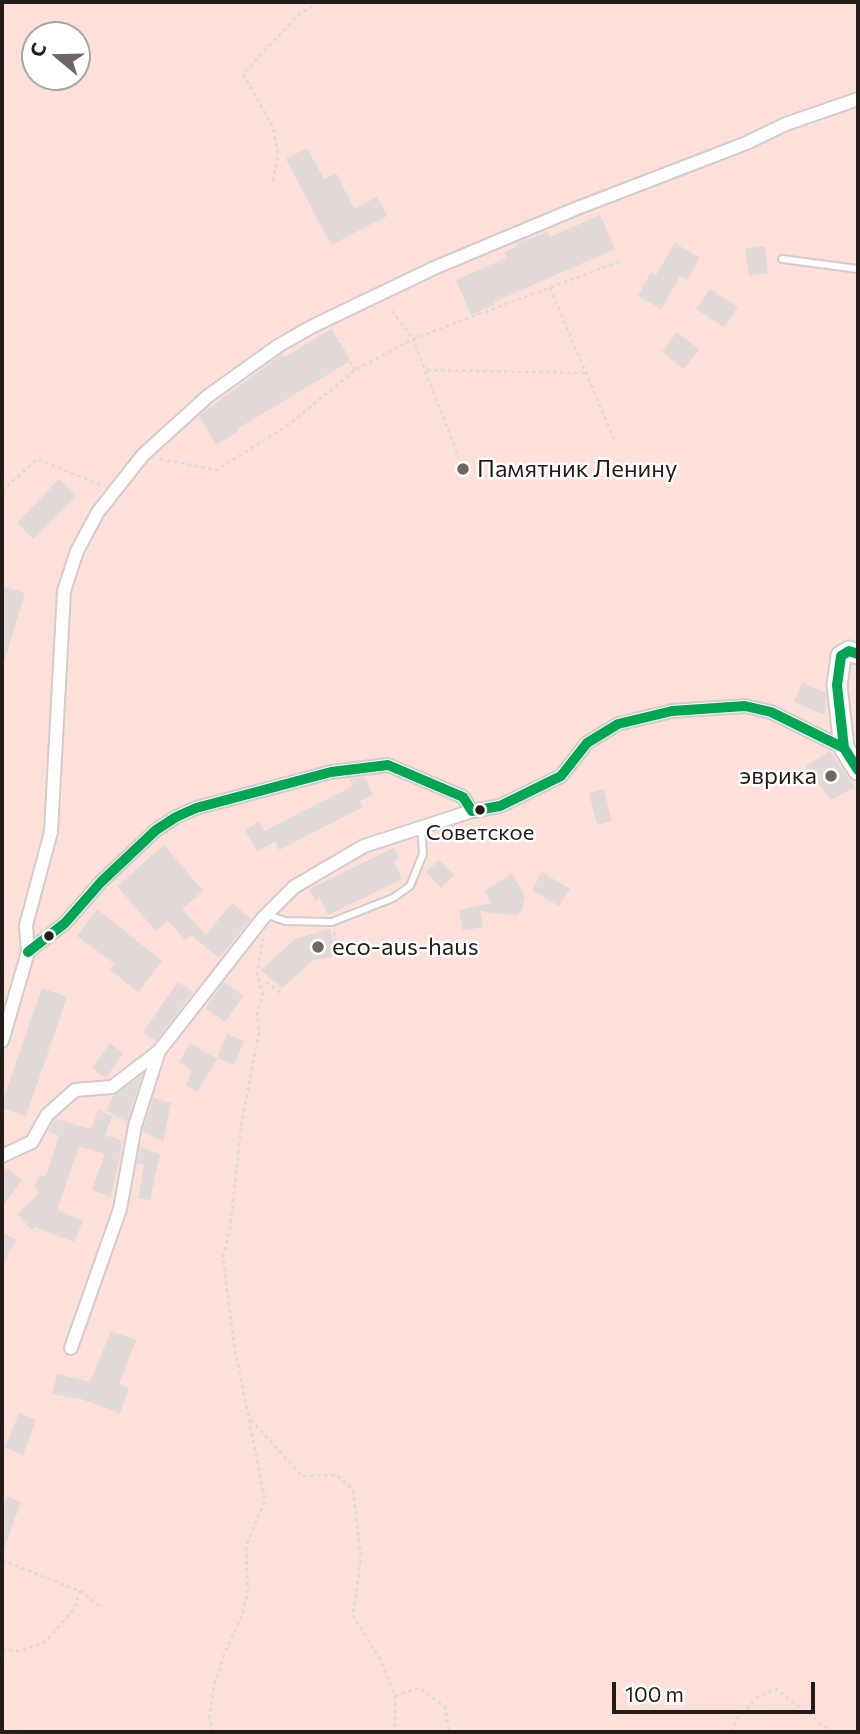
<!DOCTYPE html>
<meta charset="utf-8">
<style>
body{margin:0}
#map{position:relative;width:860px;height:1734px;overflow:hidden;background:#f9f3f2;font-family:Commissioner,sans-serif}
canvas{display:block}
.frame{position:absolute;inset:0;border:4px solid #241c19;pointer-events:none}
.north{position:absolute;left:21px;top:21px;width:70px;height:70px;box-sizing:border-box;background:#fff;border:2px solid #a7a4a3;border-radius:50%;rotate:289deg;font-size:19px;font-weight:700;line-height:28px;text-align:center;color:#241c19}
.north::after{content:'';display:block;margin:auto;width:24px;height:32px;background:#6f6765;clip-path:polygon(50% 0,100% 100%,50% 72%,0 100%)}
.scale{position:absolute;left:612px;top:1682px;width:203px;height:32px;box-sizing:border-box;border:4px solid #241c19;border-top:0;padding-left:9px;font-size:21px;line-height:24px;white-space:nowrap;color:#241c19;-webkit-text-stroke:5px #fff;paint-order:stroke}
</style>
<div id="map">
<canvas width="860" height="1734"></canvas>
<div class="frame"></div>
<div class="north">С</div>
<div class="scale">100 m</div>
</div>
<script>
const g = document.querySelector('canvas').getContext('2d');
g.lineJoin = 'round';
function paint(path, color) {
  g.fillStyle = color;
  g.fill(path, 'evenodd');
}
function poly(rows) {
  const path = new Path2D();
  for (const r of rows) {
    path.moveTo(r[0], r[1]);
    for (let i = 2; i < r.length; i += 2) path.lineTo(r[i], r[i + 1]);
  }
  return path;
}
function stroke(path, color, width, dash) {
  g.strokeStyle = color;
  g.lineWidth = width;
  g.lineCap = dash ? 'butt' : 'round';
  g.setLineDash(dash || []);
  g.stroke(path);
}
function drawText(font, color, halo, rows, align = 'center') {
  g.font = font + ' Commissioner,sans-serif';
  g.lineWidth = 5;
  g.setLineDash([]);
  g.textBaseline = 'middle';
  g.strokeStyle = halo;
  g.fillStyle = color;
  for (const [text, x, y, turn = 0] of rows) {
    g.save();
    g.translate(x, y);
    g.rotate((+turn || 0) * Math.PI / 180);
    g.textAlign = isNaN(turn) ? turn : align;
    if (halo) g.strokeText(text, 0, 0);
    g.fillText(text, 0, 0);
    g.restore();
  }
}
paint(poly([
 [2,2,858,2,858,1732,2,1732],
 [35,35,77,35,77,77,35,77]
]), '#fce0d9');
paint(poly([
 [307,148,324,179,336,173,354,209,377,197,387,216,331,245,286,159],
 [600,215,615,249,494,302,495,304,471,315,456,280,506,258,504,252,516,247,517,243,548,232,550,237],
 [675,243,700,258,687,280,680,276,661,309,638,296,651,272,656,275],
 [765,246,768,273,749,276,745,249],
 [710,289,738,307,724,327,696,309],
 [331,329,350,361,237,429,238,431,216,445,199,416,282,354,285,357],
 [677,332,699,349,684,369,662,352],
 [59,479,76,496,33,539,17,523],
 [2,586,25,593,4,662,2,661],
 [802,683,826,693,825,715,794,702],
 [830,751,855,787,831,800,806,766],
 [365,777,373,795,360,801,363,807,279,850,275,841,257,851,245,830,259,822,264,831,353,786,349,779],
 [604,789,612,821,597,825,589,793],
 [457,825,459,835,440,840,438,831],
 [164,845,203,891,182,909,206,935,232,903,251,919,219,958,191,935,185,940,168,921,156,931,117,886],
 [394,848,399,859,394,862,402,879,328,915,320,898,315,901,309,889],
 [439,860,454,875,441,888,426,872],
 [542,872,570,889,559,906,532,890],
 [512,873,525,897,522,910,517,916,480,911,483,927,463,931,459,910,491,903,485,891],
 [97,909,162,961,138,992,110,970,115,964,77,936],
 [330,929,337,955,312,961,282,988,261,970,295,939],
 [178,982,193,992,156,1041,143,1032],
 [224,982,243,996,225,1022,205,1008],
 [42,988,67,997,26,1116,2,1108,2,1103],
 [227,1034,244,1041,234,1065,217,1058],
 [110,1043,123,1053,106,1078,92,1068],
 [190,1043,217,1059,197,1092,186,1085,192,1071,179,1062],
 [142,1075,127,1122,106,1110,114,1095],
 [153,1098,171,1103,163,1142,143,1131],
 [98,1110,112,1116,105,1135,123,1141,111,1197,92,1190,105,1154,79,1146,57,1210,83,1221,74,1242,35,1227,32,1230,17,1214,39,1194,35,1187,39,1175,46,1176,59,1136,48,1131,56,1119,91,1129],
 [140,1147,160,1154,150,1200,138,1198,144,1165,137,1163],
 [6,1168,22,1180,2,1207,2,1174],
 [2,1232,16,1240,2,1268],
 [111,1331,136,1340,119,1384,129,1388,120,1413,81,1399,52,1394,57,1374,90,1382],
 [19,1413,36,1420,23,1455,5,1448],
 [7,1497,21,1502,3,1551,2,1512]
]), '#e1dad9');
const lane = poly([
 [782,259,858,269],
 [268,915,285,921,332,922,393,898,410,886,423,854,421,828]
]);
const street = poly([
 [28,952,65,923,101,882,156,830,176,817,196,808,331,772,388,765,463,797,472,811,500,806,561,776,587,743,618,724,672,711,745,706,771,712,844,748],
 [2,1041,28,952,26,925,51,832,64,591,77,551,98,512,143,455,208,396,278,346,313,326,434,268,575,209,744,144,786,124,858,99],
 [2,1156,32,1142,47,1115,75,1090,112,1087,159,1051,263,918,294,887,364,846,472,811],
 [71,1348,120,1209,135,1126,159,1051]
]);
const secondary = poly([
 [858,654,849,651,841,656,837,685,844,748,858,770]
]);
stroke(lane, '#d3ccca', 10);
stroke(street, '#d3ccca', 16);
stroke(secondary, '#d3ccca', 23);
stroke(poly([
 [273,181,278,155,273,127,243,74,297,16,318,2],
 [550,288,614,439],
 [392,311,413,339,621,261],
 [332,331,355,370],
 [427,370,587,373],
 [160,459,217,470,291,423,355,370,413,339,462,466],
 [2,491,37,459,103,486],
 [334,932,339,957],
 [266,982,282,994],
 [251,1420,302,1476,337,1475,353,1490,361,1558,353,1616,380,1659,395,1696,395,1732],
 [2,1560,82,1592,102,1608],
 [2,1650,19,1651,45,1642,74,1609,80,1591],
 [395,1696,419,1688,445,1707,449,1732],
 [214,1732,209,1717,214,1686,225,1652,242,1616,248,1590,246,1546,265,1500,234,1344,223,1256,230,1230,241,1127,259,1032,257,1011,263,996,257,974,263,939],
 [732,1732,736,1720,757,1697,776,1689,832,1732]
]), '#dcdada', 2.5, [3.5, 3.5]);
stroke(lane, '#fefdfd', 6);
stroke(street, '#fefdfd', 12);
stroke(secondary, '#fefdfd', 19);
stroke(poly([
 [858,654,849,651,841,656,837,685,844,748,858,770],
 [28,952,65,923,101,882,156,830,176,817,196,808,331,772,388,765,463,797,472,811,500,806,561,776,587,743,618,724,672,711,745,706,771,712,844,748]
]), '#00a651', 10);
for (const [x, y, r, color] of [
 [463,469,7,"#6f6765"],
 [831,776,7,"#6f6765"],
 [480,810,6,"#241c19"],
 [49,936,6,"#241c19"],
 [318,947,7,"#6f6765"]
]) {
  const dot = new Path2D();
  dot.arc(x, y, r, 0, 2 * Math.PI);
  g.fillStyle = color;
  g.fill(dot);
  stroke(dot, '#fff', 2.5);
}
drawText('22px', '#241c19', '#fff', [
 ["Советское",480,833]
]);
drawText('24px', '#241c19', '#fff', [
 ["Памятник Ленину",477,469],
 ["эврика",817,776,"right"],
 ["eco-aus-haus",332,947]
], 'left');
</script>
